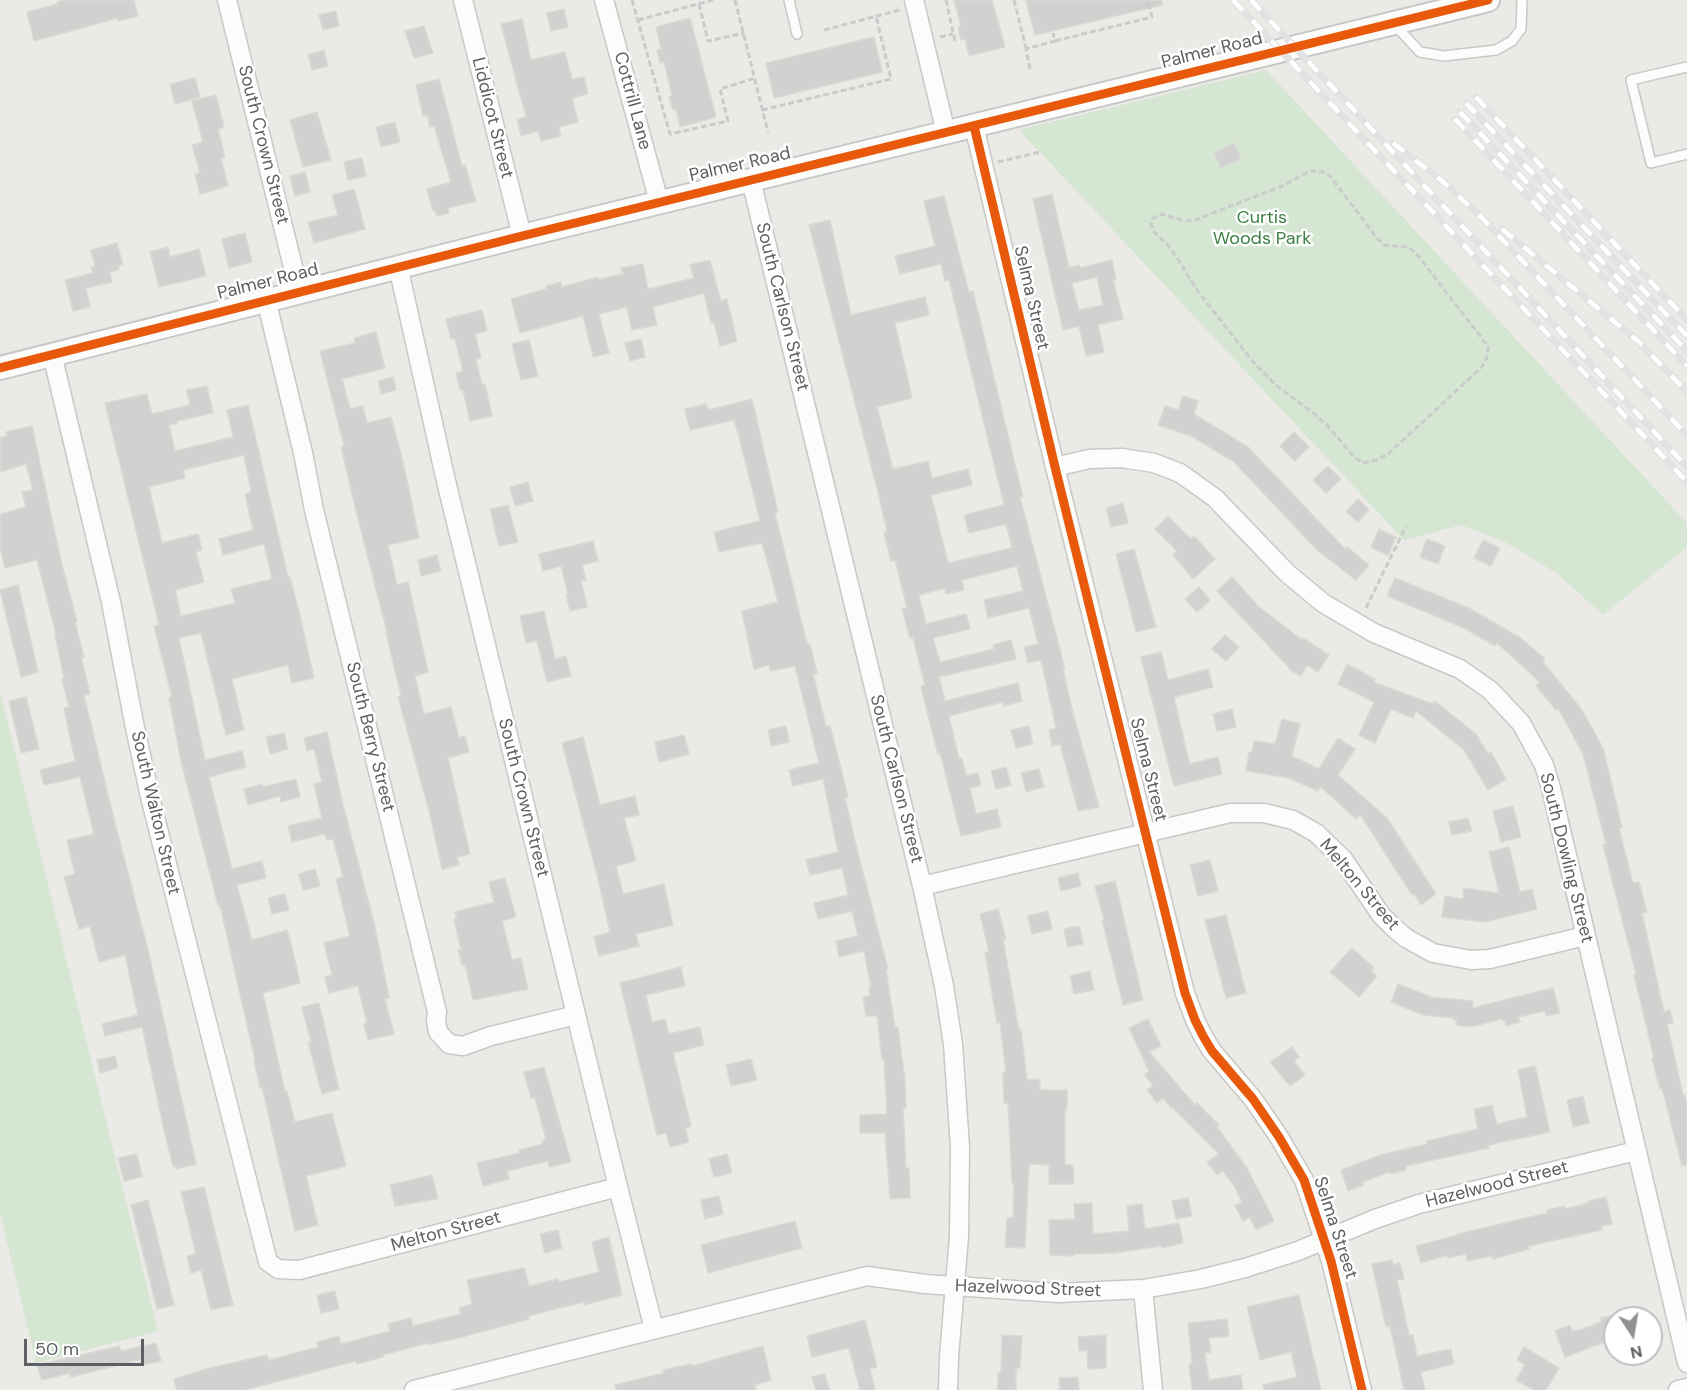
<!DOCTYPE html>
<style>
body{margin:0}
#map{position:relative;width:1687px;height:1390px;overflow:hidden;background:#ebeae6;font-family:"DM Sans",sans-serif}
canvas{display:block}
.north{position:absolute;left:1603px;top:1306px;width:60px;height:60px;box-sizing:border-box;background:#fff;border:2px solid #bebfc1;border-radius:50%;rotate:168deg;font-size:16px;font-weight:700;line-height:24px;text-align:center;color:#5c5f63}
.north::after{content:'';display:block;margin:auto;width:21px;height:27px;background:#8e9091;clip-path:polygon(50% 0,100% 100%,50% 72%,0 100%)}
.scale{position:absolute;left:24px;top:1339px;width:120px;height:27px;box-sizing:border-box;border:3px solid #5c5f63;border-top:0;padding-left:8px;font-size:18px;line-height:21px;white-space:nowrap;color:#5c5f63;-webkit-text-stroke:4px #fff;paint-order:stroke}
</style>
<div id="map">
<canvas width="1687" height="1390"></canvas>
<div class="north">N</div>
<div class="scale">50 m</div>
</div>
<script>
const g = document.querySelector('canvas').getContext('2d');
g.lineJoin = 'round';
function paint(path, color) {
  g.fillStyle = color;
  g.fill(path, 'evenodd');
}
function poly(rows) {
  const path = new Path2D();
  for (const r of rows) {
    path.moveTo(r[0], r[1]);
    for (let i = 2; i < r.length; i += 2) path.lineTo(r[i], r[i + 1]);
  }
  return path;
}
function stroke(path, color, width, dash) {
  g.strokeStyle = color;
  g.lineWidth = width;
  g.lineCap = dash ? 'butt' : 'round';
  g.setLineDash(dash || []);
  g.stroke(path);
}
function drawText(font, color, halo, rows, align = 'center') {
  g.font = font + ' "DM Sans",sans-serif';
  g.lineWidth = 5;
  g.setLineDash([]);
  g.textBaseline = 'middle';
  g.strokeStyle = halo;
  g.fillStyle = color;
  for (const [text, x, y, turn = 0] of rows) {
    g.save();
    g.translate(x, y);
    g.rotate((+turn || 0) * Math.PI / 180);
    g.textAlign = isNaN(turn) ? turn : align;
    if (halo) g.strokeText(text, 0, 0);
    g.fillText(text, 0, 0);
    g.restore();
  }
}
paint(poly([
 [1266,70,1687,523,1687,547,1603,615,1558,574,1505,542,1461,525,1404,540,1019,130],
 [0,691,158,1331,36,1363,0,1213]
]), '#d5e6d3');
const building = poly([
 [64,0,134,0,138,16,118,21,118,18,34,41,27,12,58,4,57,2,64,0],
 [954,0,992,0,1005,47,969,56,965,39,961,40,958,27,961,26,954,0],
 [1026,0,1162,0,1162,5,1035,35,1026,0],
 [564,9,568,27,551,31,547,13,564,9],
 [336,11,339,26,323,30,319,15,336,11],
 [690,18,716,117,680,127,676,109,673,110,669,97,672,96,664,62,660,63,657,50,661,49,656,27,690,18],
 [522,19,531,60,565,52,572,79,584,77,588,94,572,98,578,122,559,127,561,136,541,141,538,131,521,136,517,119,526,117,501,24,522,19],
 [424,26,433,53,414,58,405,31,424,26],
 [874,37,882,72,774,98,766,63,874,37],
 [324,50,328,66,312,70,308,55,324,50],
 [195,78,200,97,175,104,170,84,195,78],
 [439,79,462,166,465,165,476,201,448,208,449,213,437,216,435,211,433,211,427,189,451,182,434,126,430,127,427,115,423,116,416,85,439,79],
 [216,95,224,127,218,129,225,157,221,158,228,186,200,194,195,174,200,173,192,145,203,142,192,101,216,95],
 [317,112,331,160,303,167,290,120,317,112],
 [395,122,400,142,381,147,376,127,395,122],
 [1234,143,1241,159,1221,168,1214,153,1234,143],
 [362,158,366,176,348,180,344,162,362,158],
 [305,172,310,192,295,196,290,176,305,172],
 [354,189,365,229,314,243,308,222,338,215,332,195,354,189],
 [1052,194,1069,268,1079,265,1080,268,1112,260,1116,279,1113,279,1123,319,1098,325,1104,352,1086,356,1079,326,1063,330,1033,199,1052,194],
 [1097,277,1103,305,1079,310,1072,283,1097,277],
 [944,196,969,292,973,291,1023,497,1020,497,1065,669,1063,669,1073,713,1099,807,1078,811,1060,744,1052,746,1049,730,1056,728,1041,660,1028,663,1024,647,1038,644,1029,608,988,618,984,600,1023,591,1017,566,962,580,964,590,946,594,945,588,919,595,926,624,966,614,970,629,933,638,940,662,994,649,993,645,1011,640,1016,659,939,677,945,701,1018,683,1022,701,1004,706,1003,702,949,716,959,759,962,758,966,775,978,773,981,785,970,788,976,814,997,809,1001,827,961,836,940,753,938,754,930,724,921,686,925,685,913,638,910,638,902,609,907,608,895,560,891,561,884,532,887,531,878,492,809,225,830,220,851,315,925,297,929,315,895,323,912,398,877,407,893,469,928,461,932,478,968,469,972,485,931,495,948,563,1012,548,1006,524,969,533,964,515,1004,505,949,280,945,281,941,264,900,274,895,256,935,246,924,201,944,196],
 [245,233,252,262,229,268,222,239,245,233],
 [117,243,123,265,118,266,119,270,110,272,112,282,86,288,90,307,73,311,65,280,93,273,91,267,95,266,91,250,117,243],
 [168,247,170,257,199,249,206,276,159,287,150,252,168,247],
 [710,260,721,301,727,299,737,341,720,346,714,322,711,323,704,293,653,307,657,325,632,330,627,307,599,314,609,353,593,357,583,316,520,333,511,299,546,289,546,286,561,282,562,287,598,277,599,279,623,274,621,268,643,264,648,289,694,278,690,265,710,260],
 [482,310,487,331,475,334,481,358,476,359,482,385,485,384,492,416,470,421,463,390,460,390,456,373,463,371,455,339,451,339,446,319,482,310],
 [376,332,385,368,342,379,350,409,363,406,367,423,391,417,404,466,419,538,388,545,397,585,408,582,428,672,415,676,424,714,451,707,459,738,465,736,469,752,448,758,470,854,457,857,459,865,442,869,429,811,398,697,401,696,386,632,387,632,356,511,341,447,344,446,320,351,355,343,354,338,376,332],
 [641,339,645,357,630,361,625,343,641,339],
 [529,340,538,376,521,380,512,344,529,340],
 [393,377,396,390,381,394,378,381,393,377],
 [207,386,213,413,177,421,177,423,169,425,175,451,233,437,227,410,248,405,288,577,290,577,300,615,314,678,292,683,288,665,232,679,244,730,226,735,201,633,179,638,205,760,242,751,246,767,209,777,232,869,262,861,266,878,237,885,252,940,287,930,292,947,300,983,263,993,285,1092,287,1091,295,1122,332,1113,346,1166,306,1176,318,1225,295,1231,262,1087,260,1088,254,1060,255,1060,220,905,218,905,181,761,169,698,172,697,154,626,159,625,105,403,147,394,152,414,190,405,186,390,207,386],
 [244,455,251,492,245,494,253,530,219,539,223,555,264,544,272,579,231,589,235,603,181,616,175,590,204,582,196,552,202,550,198,534,162,543,149,487,185,478,183,470,244,455],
 [1183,396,1198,401,1194,414,1248,447,1345,549,1347,547,1369,565,1356,580,1317,550,1234,462,1191,436,1158,425,1165,406,1178,410,1183,396],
 [752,399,778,512,775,513,807,644,810,644,817,673,813,674,826,726,830,726,841,768,848,797,845,798,855,841,888,969,886,970,895,1028,898,1027,905,1081,906,1108,903,1108,906,1168,909,1168,910,1198,890,1199,885,1133,860,1133,860,1115,887,1114,884,1059,882,1060,877,1016,866,1016,863,997,870,996,869,987,871,987,864,951,839,957,836,941,858,936,852,911,818,919,814,903,848,895,842,868,810,875,806,860,838,852,823,779,793,786,789,770,819,763,795,666,771,671,769,665,754,669,750,651,742,611,778,602,766,557,762,543,719,552,714,532,760,521,738,433,734,420,690,430,685,409,706,404,708,410,752,399],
 [32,426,61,561,77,621,75,622,84,657,81,657,90,694,84,695,112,811,149,954,196,1164,176,1169,175,1165,173,1166,164,1130,142,1027,105,1036,102,1024,138,1015,125,955,99,962,90,926,79,929,64,877,75,874,67,840,94,834,80,777,44,785,40,770,75,761,64,708,69,707,62,679,64,678,55,635,56,634,37,560,5,568,0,547,0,514,26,507,22,492,33,490,26,464,0,472,0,438,7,436,6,432,32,426],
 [1294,432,1309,447,1295,461,1280,446,1294,432],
 [1328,466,1341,479,1326,493,1313,480,1328,466],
 [528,482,533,501,515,506,510,487,528,482],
 [1358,499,1369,510,1358,522,1346,512,1358,499],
 [1123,503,1128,523,1111,527,1106,508,1123,503],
 [508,505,518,542,499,546,490,509,508,505],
 [1168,516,1191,539,1194,536,1215,559,1193,579,1173,555,1177,551,1155,529,1168,516],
 [1379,529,1396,537,1388,556,1371,547,1379,529],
 [1427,539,1445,546,1438,564,1420,557,1427,539],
 [1483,540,1500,548,1491,566,1474,558,1483,540],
 [593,541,598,561,582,565,586,580,581,581,587,607,570,611,566,594,568,594,561,566,543,571,539,554,593,541],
 [1134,549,1156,627,1136,632,1116,554,1134,549],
 [437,555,441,571,421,576,418,560,437,555],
 [1232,577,1258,606,1302,640,1303,638,1329,655,1318,672,1307,665,1301,676,1292,671,1217,591,1232,577],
 [1395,578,1471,609,1522,639,1545,659,1543,662,1582,710,1603,748,1622,827,1619,828,1633,883,1639,882,1647,912,1642,913,1664,1012,1670,1010,1673,1023,1667,1024,1683,1095,1685,1095,1687,1104,1687,1165,1682,1166,1662,1088,1660,1089,1652,1059,1654,1058,1634,975,1636,974,1603,845,1606,844,1583,754,1558,708,1556,710,1536,686,1540,682,1497,643,1495,646,1464,628,1387,596,1395,578],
 [18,585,38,672,21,677,0,590,18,585],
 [1199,587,1210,600,1197,612,1185,599,1199,587],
 [544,611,555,659,566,656,571,676,547,682,537,641,526,643,520,616,544,611],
 [1225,635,1239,647,1226,661,1212,649,1225,635],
 [1161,652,1168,680,1208,669,1213,687,1174,697,1184,740,1181,741,1184,741,1190,764,1218,757,1222,774,1174,786,1141,657,1161,652],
 [1347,664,1375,679,1373,682,1433,704,1435,701,1476,734,1488,754,1491,752,1506,779,1488,790,1464,750,1416,711,1413,718,1391,709,1375,743,1359,735,1374,702,1338,684,1347,664],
 [26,697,39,749,21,753,9,701,26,697],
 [1232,709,1236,727,1217,731,1213,714,1232,709],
 [1282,719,1300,724,1292,756,1319,769,1338,738,1355,749,1338,775,1387,818,1436,894,1421,905,1414,894,1412,895,1360,814,1356,819,1320,786,1318,791,1289,778,1246,771,1249,752,1252,752,1254,741,1275,744,1282,719],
 [786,726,789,742,771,746,768,730,786,726],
 [1029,726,1033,744,1016,748,1011,730,1029,726],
 [327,732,344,809,374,922,389,998,385,999,394,1034,368,1040,364,1024,367,1023,358,986,329,993,325,977,332,975,324,943,350,936,336,879,343,877,333,839,327,840,325,834,292,842,288,826,322,818,314,784,322,782,314,749,307,751,304,738,327,732],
 [284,733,288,749,270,754,266,737,284,733],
 [684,735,689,754,659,762,655,742,684,735],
 [583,737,600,805,635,796,639,815,624,818,636,861,616,866,623,894,664,884,673,925,636,934,639,946,599,956,594,937,610,932,598,879,562,743,583,737],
 [1006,767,1011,785,996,789,991,771,1006,767],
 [1039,769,1044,787,1026,792,1021,773,1039,769],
 [296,779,300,797,281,802,280,796,248,805,244,789,262,784,263,787,296,779],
 [1513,806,1521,837,1501,842,1493,811,1513,806],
 [1468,818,1472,831,1452,835,1449,822,1468,818],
 [1509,847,1520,892,1532,889,1537,909,1485,922,1442,917,1445,896,1463,899,1464,888,1499,893,1489,852,1509,847],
 [1210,860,1218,891,1198,896,1190,865,1210,860],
 [315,869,320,886,303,890,299,874,315,869],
 [1078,873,1081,886,1061,891,1058,878,1078,873],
 [505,878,516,917,502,921,512,960,521,958,528,989,473,1000,465,964,462,965,458,950,461,950,454,919,457,918,455,912,494,902,489,882,505,878],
 [1115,881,1143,1000,1123,1005,1102,920,1104,920,1095,886,1115,881],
 [285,894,289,910,272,914,268,898,285,894],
 [998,909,1006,939,1003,939,1019,1031,1021,1030,1027,1080,1040,1079,1040,1090,1067,1090,1067,1109,1065,1109,1065,1165,1073,1165,1074,1184,1049,1184,1049,1165,1029,1164,1025,1248,1005,1247,1007,1218,1013,1218,1014,1183,1012,1183,1008,1103,1004,1103,1003,1073,1006,1073,1000,1022,997,1023,985,952,989,952,980,914,998,909],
 [1048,911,1052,929,1032,934,1028,916,1048,911],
 [1226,915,1246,993,1226,998,1205,920,1226,915],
 [1079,926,1083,944,1068,947,1064,929,1079,926],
 [1352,948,1374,968,1371,971,1377,976,1359,997,1330,972,1352,948],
 [681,967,685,986,646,995,652,1022,665,1019,669,1034,700,1027,704,1045,673,1053,691,1126,685,1128,689,1142,670,1147,666,1133,657,1135,620,983,681,967],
 [1090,971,1094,990,1074,994,1070,976,1090,971],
 [1398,984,1431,997,1473,1001,1472,1008,1553,988,1560,1013,1546,1016,1545,1011,1518,1017,1520,1022,1506,1026,1505,1020,1502,1021,1501,1019,1471,1027,1456,1025,1457,1020,1453,1020,1454,1018,1423,1015,1391,1002,1398,984],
 [319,1003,339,1089,322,1094,308,1042,311,1042,302,1007,319,1003],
 [1148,1019,1161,1046,1149,1052,1195,1105,1197,1103,1219,1125,1217,1127,1247,1168,1274,1221,1256,1230,1250,1217,1243,1221,1235,1206,1242,1202,1234,1186,1223,1171,1217,1175,1207,1162,1219,1154,1172,1107,1171,1108,1163,1098,1157,1103,1147,1090,1153,1085,1145,1075,1149,1071,1129,1028,1148,1019],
 [1292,1047,1299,1057,1294,1061,1305,1075,1290,1086,1270,1062,1292,1047],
 [115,1056,118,1068,100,1073,97,1060,115,1056],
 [751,1059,757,1080,731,1086,726,1065,751,1059],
 [1535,1066,1550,1132,1488,1145,1489,1148,1406,1166,1406,1170,1390,1174,1389,1172,1362,1182,1363,1185,1348,1191,1341,1170,1380,1155,1427,1144,1427,1141,1478,1129,1474,1109,1492,1105,1497,1124,1527,1117,1518,1070,1535,1066],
 [544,1067,571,1162,549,1167,548,1161,507,1171,509,1179,483,1186,477,1163,520,1153,519,1150,543,1144,542,1141,546,1140,535,1097,531,1098,524,1072,544,1067],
 [1583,1096,1589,1123,1573,1127,1567,1100,1583,1096],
 [137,1154,142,1177,124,1181,118,1158,137,1154],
 [727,1154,732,1173,714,1177,709,1159,727,1154],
 [432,1175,438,1199,395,1206,390,1185,432,1175],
 [204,1187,233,1305,211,1310,201,1270,191,1273,187,1256,196,1254,181,1192,204,1187],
 [719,1196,723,1214,705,1219,701,1200,719,1196],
 [1606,1197,1612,1224,1601,1226,1602,1230,1528,1246,1529,1249,1493,1259,1492,1256,1467,1261,1466,1254,1448,1258,1448,1255,1421,1263,1416,1246,1458,1235,1458,1234,1547,1213,1547,1210,1564,1206,1565,1209,1589,1203,1588,1201,1606,1197],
 [1188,1198,1192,1216,1176,1219,1172,1201,1188,1198],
 [148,1200,174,1305,157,1309,131,1205,148,1200],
 [1092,1203,1093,1234,1129,1231,1127,1206,1142,1204,1145,1229,1179,1223,1183,1243,1162,1248,1161,1246,1113,1253,1074,1254,1074,1256,1050,1255,1049,1220,1075,1219,1074,1204,1092,1203],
 [795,1221,802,1248,708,1273,701,1245,795,1221],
 [558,1230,562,1248,545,1253,540,1234,558,1230],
 [609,1237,622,1295,584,1305,583,1302,528,1316,529,1319,462,1337,428,1345,427,1343,383,1355,383,1357,357,1364,356,1361,245,1390,177,1390,174,1379,206,1369,267,1355,269,1360,318,1347,317,1342,339,1336,341,1344,390,1331,388,1324,411,1318,413,1326,461,1314,459,1308,472,1304,467,1280,524,1268,529,1286,558,1279,559,1282,599,1272,592,1242,609,1237],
 [1392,1260,1393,1265,1400,1263,1404,1279,1397,1280,1409,1335,1413,1335,1417,1356,1451,1349,1454,1364,1421,1372,1425,1390,1404,1390,1390,1326,1386,1327,1372,1264,1392,1260],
 [335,1291,339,1309,321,1313,317,1295,335,1291],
 [1299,1295,1321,1390,1264,1390,1263,1385,1297,1377,1291,1352,1260,1360,1247,1307,1299,1295],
 [1615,1315,1615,1338,1565,1357,1555,1331,1570,1325,1572,1331,1576,1330,1577,1331,1601,1322,1600,1318,1615,1315],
 [1227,1319,1229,1336,1209,1338,1211,1352,1205,1353,1209,1380,1241,1375,1243,1390,1192,1390,1189,1364,1192,1363,1188,1323,1227,1319],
 [865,1320,877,1367,870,1369,875,1390,860,1390,849,1348,812,1357,807,1336,865,1320],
 [1002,1335,1022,1336,1020,1368,1016,1368,1016,1390,998,1390,998,1373,1001,1373,1002,1335],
 [1106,1335,1106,1368,1088,1369,1087,1350,1079,1351,1078,1337,1106,1335],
 [156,1343,161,1361,143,1365,142,1359,71,1377,70,1373,42,1380,37,1365,119,1346,121,1351,156,1343],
 [763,1346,771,1380,755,1385,756,1390,616,1390,615,1385,664,1373,663,1370,691,1364,692,1366,763,1346],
 [1524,1347,1559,1368,1546,1390,1534,1390,1516,1380,1525,1365,1517,1360,1524,1347],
 [825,1374,829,1390,816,1390,812,1377,825,1374],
 [1078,1377,1079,1390,1060,1390,1059,1378,1078,1377]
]);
paint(building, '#d2d1cf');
stroke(building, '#dad9d6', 1.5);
const service = poly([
 [789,0,797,34],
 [1394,24,1420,52,1444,56,1496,50,1512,41,1521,29,1522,0],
 [1687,67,1631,80,1651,163,1687,154]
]);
const minor = poly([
 [227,0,299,291],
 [463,0,522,236],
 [604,0,659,202],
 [914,0,946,133],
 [974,126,1055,467,1185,993,1195,1020,1203,1036,1212,1051,1253,1099,1279,1137,1304,1180,1331,1261,1362,1390],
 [751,180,922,886,944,986,953,1044,960,1147,959,1236,949,1357,948,1390],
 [398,266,446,481,618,1187,654,1329],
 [266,299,303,453,314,510,437,1012,436,1021,438,1032,449,1044,463,1046,491,1036,576,1015],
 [52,354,111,602,135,728,151,801,268,1262,278,1269,299,1270,618,1187],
 [1055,467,1089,459,1122,458,1154,463,1180,473,1215,498,1287,573,1323,603,1374,633,1460,669,1490,690,1521,723,1544,765,1551,788,1687,1363],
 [922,886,1230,813,1264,813,1293,820,1316,833,1343,859,1381,915,1394,928,1406,938,1433,953,1471,960,1490,959,1585,936],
 [1143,1289,1153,1390],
 [414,1390,867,1276,925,1284,1058,1293,1143,1289,1201,1279,1245,1268,1298,1251,1375,1219,1419,1204,1636,1151],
 [1678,1390,1687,1388]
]);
const tertiary = poly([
 [0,368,522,236,1488,0]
]);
stroke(service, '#c8c8c8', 12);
stroke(minor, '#c8c8c8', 21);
stroke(tertiary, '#c8c8c8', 26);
stroke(poly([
 [632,0,670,134,728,121,720,89,755,78],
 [735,0,768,132],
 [946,0,955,41],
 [1014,0,1026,48],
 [699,4,708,41,744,33],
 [638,20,713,0],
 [824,30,900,10],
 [940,37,953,34],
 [1055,41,1152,17,1148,0],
 [1030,69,1026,49,1055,41,1053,33],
 [762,110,891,79,876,16],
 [998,162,1040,152],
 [1310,171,1321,171,1330,176,1377,238,1384,245,1408,247,1415,252,1488,346,1487,357,1482,367,1388,454,1377,460,1363,463,1354,457,1327,425,1312,412,1277,386,1253,362,1197,290,1176,256,1166,243,1154,232,1151,225,1153,218,1161,214,1185,221,1195,220,1282,186,1310,171],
 [1366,608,1406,526]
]), '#c9cccb', 3, [6, 3]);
stroke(service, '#fcfcfb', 9);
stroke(minor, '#fcfcfb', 18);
stroke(tertiary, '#fcfcfb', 22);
const rail = poly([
 [1233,0,1687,482],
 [1251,0,1687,467],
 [1476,97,1687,320],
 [1466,103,1687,336],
 [1460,112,1687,351],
 [1455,119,1687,366],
 [1393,143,1441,180,1480,216,1687,435],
 [1502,229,1639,342,1687,392]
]);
stroke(rail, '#e2e2e2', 7);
stroke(rail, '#fff', 4.5, [14]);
stroke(poly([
 [974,126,1055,467,1185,993,1195,1020,1203,1036,1212,1051,1253,1099,1279,1137,1304,1180,1331,1261,1362,1390],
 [0,368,522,236,1488,0]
]), '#e8590c', 9);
drawText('18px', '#5c5f63', '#fff', [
 ["Palmer Road",1212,51,-14],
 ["Cottrill Lane",632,101,75],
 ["Liddicot Street",492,118,76],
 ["South Crown Street",263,145,76],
 ["Palmer Road",740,165,-13],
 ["Palmer Road",268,282,-14],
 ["Selma Street",1031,298,77],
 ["South Carlson Street",782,307,76],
 ["South Berry Street",370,737,76],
 ["Selma Street",1148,770,76],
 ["South Carlson Street",896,779,76],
 ["South Crown Street",523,798,76],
 ["South Walton Street",155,813,77],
 ["South Dowling Street",1566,858,76],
 ["Melton Street",1359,885,50],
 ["Hazelwood Street",1497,1185,-14],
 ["Selma Street",1335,1228,72],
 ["Melton Street",446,1232,-15],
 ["Hazelwood Street",1028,1289,2]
]);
drawText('18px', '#3e8044', '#fff', [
 ["Curtis",1262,218],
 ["Woods Park",1262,239]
]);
</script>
